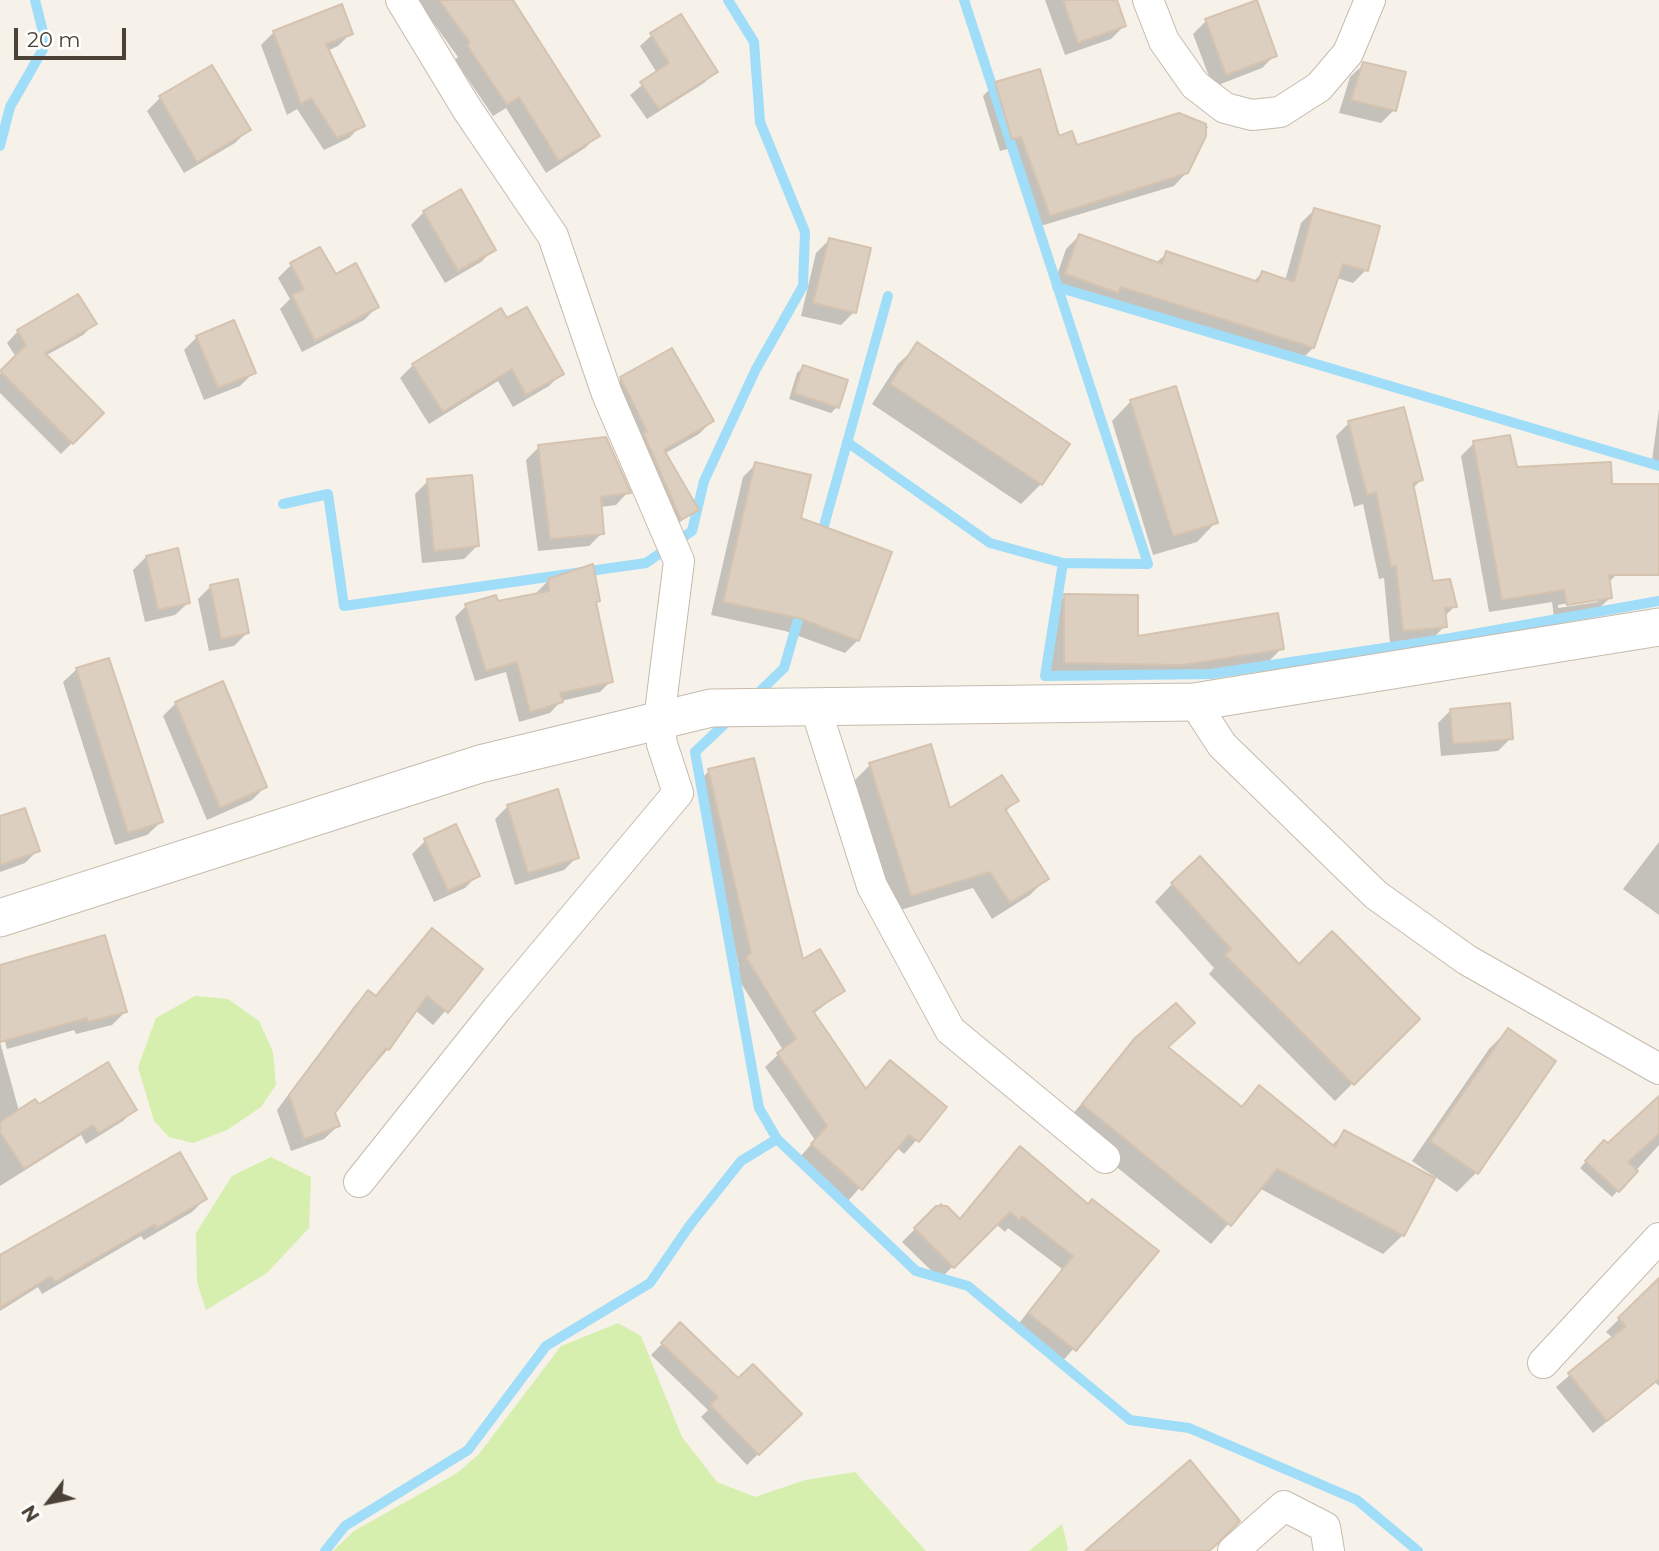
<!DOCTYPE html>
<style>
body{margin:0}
#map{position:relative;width:1659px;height:1551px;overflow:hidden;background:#f6f1e9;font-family:Montserrat,sans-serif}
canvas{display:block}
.north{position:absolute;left:14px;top:1467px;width:70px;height:70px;-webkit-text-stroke:5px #fff;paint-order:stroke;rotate:238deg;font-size:19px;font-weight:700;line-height:28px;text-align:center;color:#4b4136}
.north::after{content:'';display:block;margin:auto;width:24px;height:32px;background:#4b4136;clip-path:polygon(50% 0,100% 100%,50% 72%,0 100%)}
.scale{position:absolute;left:14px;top:28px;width:112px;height:32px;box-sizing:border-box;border:4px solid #4b4136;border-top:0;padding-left:9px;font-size:21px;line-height:24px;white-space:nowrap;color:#4b4136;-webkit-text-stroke:5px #fff;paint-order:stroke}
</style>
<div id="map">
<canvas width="1659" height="1551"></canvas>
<div class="north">N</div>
<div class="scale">20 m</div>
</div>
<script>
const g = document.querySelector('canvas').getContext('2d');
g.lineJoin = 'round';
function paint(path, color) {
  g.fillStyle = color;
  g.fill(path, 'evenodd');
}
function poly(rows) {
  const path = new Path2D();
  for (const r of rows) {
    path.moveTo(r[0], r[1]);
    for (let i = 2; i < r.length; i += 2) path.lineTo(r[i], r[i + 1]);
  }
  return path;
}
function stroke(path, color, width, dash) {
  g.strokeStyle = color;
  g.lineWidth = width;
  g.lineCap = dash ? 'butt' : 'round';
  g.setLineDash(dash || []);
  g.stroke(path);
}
paint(poly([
 [195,996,228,999,259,1021,273,1052,276,1085,261,1107,227,1130,193,1143,169,1137,154,1121,138,1067,156,1018],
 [271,1157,311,1177,309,1228,267,1273,206,1310,197,1282,196,1233,232,1176],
 [618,1323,641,1336,682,1437,717,1482,755,1497,805,1480,855,1472,926,1551,333,1551,354,1531,457,1473,479,1454,561,1346],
 [1062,1524,1068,1549,1066,1551,1029,1551]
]), '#d7efae');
paint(poly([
 [417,0,511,0,598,135,585,148,546,173,506,108,493,116,455,60,458,57],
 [1045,0,1115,0,1124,26,1111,39,1065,55],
 [1206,21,1275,55,1262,68,1213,87,1193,34],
 [274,32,351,33,338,46,327,51,362,125,349,138,324,150,297,109,287,115,261,45],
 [652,35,716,72,704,83,647,119,630,95,657,73,640,46],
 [1364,64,1394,110,1381,123,1339,113,1350,77],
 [996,83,1058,138,1076,148,1178,115,1208,127,1187,172,1174,186,1037,227,1008,149,1000,151,983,96],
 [160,98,248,130,235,143,184,173,147,111],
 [1314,210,1366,270,1353,283,1337,278,1313,348,1300,361,1109,300,1104,305,1053,287,1066,249,1079,236,1156,263,1167,253,1253,282,1262,273,1285,281,1301,223],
 [424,212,494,249,481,262,445,283,411,225],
 [829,240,854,312,841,325,801,316,816,253],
 [319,250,335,276,377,307,364,320,302,352,280,309,290,299,278,278,291,265],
 [507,320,562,373,549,386,513,407,498,381,429,424,400,378,413,365],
 [94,324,83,335,45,356,102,413,61,454,0,393,0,374,16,357,7,343,18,331],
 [197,337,253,373,240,386,204,400,184,350],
 [918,345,1041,484,1021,504,872,404,898,364],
 [671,350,712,421,699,434,664,454,696,510,667,532,608,392,621,379],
 [803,367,837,407,831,413,789,399,797,373],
 [1131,401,1216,522,1197,542,1153,555,1112,421],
 [1659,409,1659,469,1651,468],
 [1349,423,1422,479,1412,489,1431,583,1455,606,1444,617,1445,626,1432,639,1390,643,1384,578,1379,579,1363,504,1354,507,1336,436],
 [1474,443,1515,469,1617,574,1608,583,1611,597,1597,610,1554,617,1552,602,1489,612,1461,456],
 [1598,598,1598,602,1558,608,1558,605],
 [539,447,628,492,616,505,600,507,602,533,589,546,538,551,526,460],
 [756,464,858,640,845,653,785,631,711,615,743,477],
 [428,481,477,546,464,559,422,563,415,494],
 [146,557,189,602,175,615,145,622,133,570],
 [549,580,598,600,595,604,611,681,600,692,561,701,550,713,519,722,506,672,475,681,455,617,466,606,538,595,537,592],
 [211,586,247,633,234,646,209,651,198,599],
 [1065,596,1136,638,1282,648,1269,661,1169,677,1051,675,1052,609],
 [77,669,161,822,147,835,115,845,63,682],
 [176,703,265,787,252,800,207,820,163,716],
 [1451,710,1511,738,1498,751,1441,756,1438,723],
 [870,765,949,810,1016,801,1005,812,1047,878,1030,895,992,919,973,888,894,912,853,782],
 [709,771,801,962,843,991,813,1014,865,1090,890,1062,945,1108,904,1154,896,1147,848,1201,799,1158,815,1140,765,1067,783,1050,734,972,739,966,696,784],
 [508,806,577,857,564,870,515,885,495,819],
 [0,818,38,850,25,863,0,872],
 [425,841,478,875,465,888,434,902,412,854],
 [1659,842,1659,915,1623,889],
 [1172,884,1299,967,1417,1019,1335,1101,1209,974,1214,968,1155,902],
 [432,930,481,970,433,1025,415,1010,388,1049,333,1113,338,1126,324,1139,291,1151,277,1110,355,1005,368,992,375,997],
 [0,967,125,1012,112,1025,76,1034,74,1030,7,1049,0,1023],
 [1508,1030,1476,1173,1457,1192,1412,1161,1489,1049],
 [1136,1040,1167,1048,1240,1107,1260,1087,1331,1146,1345,1132,1403,1235,1383,1254,1259,1188,1211,1244,1064,1124],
 [0,1042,19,1111,38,1106,135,1109,123,1121,86,1144,81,1135,0,1186],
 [1659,1102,1659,1145,1612,1197,1580,1168,1604,1142,1608,1145],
 [1020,1149,1088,1206,1157,1252,1061,1363,1016,1327,1062,1269,1008,1228,1005,1232,996,1224,940,1279,902,1242,941,1203,959,1220],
 [205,1199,192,1212,144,1240,141,1236,42,1294,38,1287,0,1311,0,1257],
 [1659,1280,1659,1386,1655,1382,1593,1433,1556,1387,1613,1338,1606,1332],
 [680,1325,738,1380,799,1414,747,1465,701,1417,708,1410,651,1355]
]), '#0003');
stroke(poly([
 [964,0,1148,564,1063,563,1045,676,1211,674,1451,638,1659,601],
 [0,146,10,107,46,44,35,0],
 [1057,287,1659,466],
 [847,442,990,543,1063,563],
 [283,504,328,494,344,606,646,563,692,531,704,481,756,369,803,286,805,232,760,122,754,42,728,0],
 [820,540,888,296],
 [752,699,784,668,802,606],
 [732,717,695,752,759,1108,777,1139,916,1271,968,1286,1130,1420,1189,1428,1357,1500,1418,1551],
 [325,1551,345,1526,468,1450,546,1346,650,1283,690,1225,741,1161,777,1139]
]), '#9fddf9', 10);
const building = poly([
 [439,0,513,0,600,136,559,161,519,97,507,105,467,45,470,43,439,0],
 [1063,0,1117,0,1126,26,1078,43,1063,0],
 [1257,0,1277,56,1226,75,1205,19,1257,0],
 [342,4,353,34,326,44,365,126,337,138,311,98,301,104,273,31,342,4],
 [681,14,718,72,659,109,640,82,669,63,650,33,681,14],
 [1363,62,1406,72,1396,111,1351,100,1363,62],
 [212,65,251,130,197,162,159,96,212,65],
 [1040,69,1059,136,1072,131,1077,145,1179,113,1206,124,1206,136,1188,173,1050,216,1021,137,1012,139,995,82,1040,69],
 [461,189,496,250,458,271,423,211,461,189],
 [1314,208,1380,226,1368,271,1343,264,1314,348,1121,287,1118,293,1065,274,1079,234,1162,264,1166,251,1258,282,1262,271,1294,282,1314,208],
 [829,238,871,248,856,313,813,303,829,238],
 [320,247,336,274,356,263,379,307,315,341,292,295,304,289,290,263,320,247],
 [78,294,97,324,45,353,104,413,73,444,0,371,26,345,17,330,78,294],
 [527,307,564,374,526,395,512,369,443,412,412,364,501,308,507,318,527,307],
 [234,320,256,373,218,388,196,336,234,320],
 [917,342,1070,444,1042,485,890,384,917,342],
 [672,348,714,421,664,450,699,510,681,520,643,432,647,432,620,377,672,348],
 [803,365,848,380,839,408,794,393,803,365],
 [1176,386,1218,523,1173,536,1130,400,1176,386],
 [1404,407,1423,480,1413,483,1433,581,1450,579,1457,607,1445,608,1447,627,1403,631,1396,566,1391,567,1376,492,1367,495,1348,421,1404,407],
 [1510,435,1517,467,1611,462,1612,484,1659,484,1659,575,1609,575,1612,598,1567,605,1564,590,1502,600,1473,441,1510,435],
 [606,437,631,493,601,497,604,534,550,539,538,445,606,437],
 [755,462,811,475,801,518,892,552,859,641,799,618,723,602,755,462],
 [472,475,479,546,434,551,427,479,472,475],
 [178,548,190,603,158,610,146,556,178,548],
 [593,564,600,601,596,602,613,682,560,693,563,702,530,712,517,662,486,671,465,604,496,595,498,601,549,591,548,579,593,564],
 [238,579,249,633,221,639,210,585,238,579],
 [1064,594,1138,595,1138,636,1278,613,1284,649,1183,665,1064,663,1064,594],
 [109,658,163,822,128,833,76,668,109,658],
 [223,681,267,787,220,808,175,702,223,681],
 [1510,703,1513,739,1453,744,1450,709,1510,703],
 [931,744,950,808,1002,775,1019,801,1005,809,1049,879,1010,903,990,872,911,896,869,763,931,744],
 [754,758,803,959,820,949,845,991,813,1011,866,1089,890,1060,947,1107,919,1142,909,1135,862,1190,811,1144,827,1126,777,1053,796,1039,746,957,751,953,708,769,754,758],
 [558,789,579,858,528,873,507,805,558,789],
 [25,808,40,851,0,865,0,816,25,808],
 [456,824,480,876,448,891,424,839,456,824],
 [1200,856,1299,964,1332,931,1420,1019,1354,1085,1225,955,1231,949,1171,883,1200,856],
 [432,928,483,969,448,1013,427,996,389,1050,386,1048,335,1113,340,1126,304,1139,289,1095,368,990,376,996,432,928],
 [105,935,127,1012,88,1022,87,1018,0,1042,0,965,105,935],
 [1176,1003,1195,1023,1168,1047,1242,1107,1259,1085,1335,1147,1344,1130,1435,1178,1404,1236,1277,1169,1231,1226,1082,1104,1135,1038,1176,1003],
 [1508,1028,1556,1061,1478,1174,1430,1141,1508,1028],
 [108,1062,137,1110,99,1133,93,1125,24,1169,0,1132,0,1122,35,1099,39,1104,108,1062],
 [1659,1096,1659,1134,1628,1162,1638,1171,1619,1192,1585,1161,1604,1140,1608,1143,1659,1096],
 [1020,1146,1088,1204,1092,1199,1159,1251,1076,1351,1028,1313,1073,1256,1022,1216,1019,1220,1010,1212,954,1268,914,1228,936,1206,947,1206,960,1219,1020,1146],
 [180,1152,207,1199,157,1228,155,1224,55,1282,51,1276,0,1308,0,1255,180,1152],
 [1659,1278,1659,1379,1607,1421,1568,1373,1626,1326,1618,1318,1659,1278],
 [680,1322,738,1378,753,1364,802,1414,759,1455,710,1405,718,1397,661,1343,680,1322],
 [1190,1460,1240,1521,1217,1544,1209,1551,1085,1551,1190,1460]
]);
paint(building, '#dccfc0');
stroke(building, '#d5c3af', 2);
const minor = poly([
 [1148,0,1164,41,1195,85,1225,108,1252,115,1280,112,1319,87,1348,53,1370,0],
 [1194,702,1222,745,1376,895,1467,960,1659,1069],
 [816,709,872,886,950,1030,1105,1158],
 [359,1182,497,1009,678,793,662,744,659,720,679,561,607,394,553,236,467,109,401,0],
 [1543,1363,1659,1238],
 [1233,1551,1284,1506,1325,1527,1329,1551]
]);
const tertiary = poly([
 [0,918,480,764,711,708,1194,702,1659,627]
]);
stroke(minor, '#c6bbad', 32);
stroke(tertiary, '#c6bbad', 39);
stroke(minor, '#fff', 30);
stroke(tertiary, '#fff', 37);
</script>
